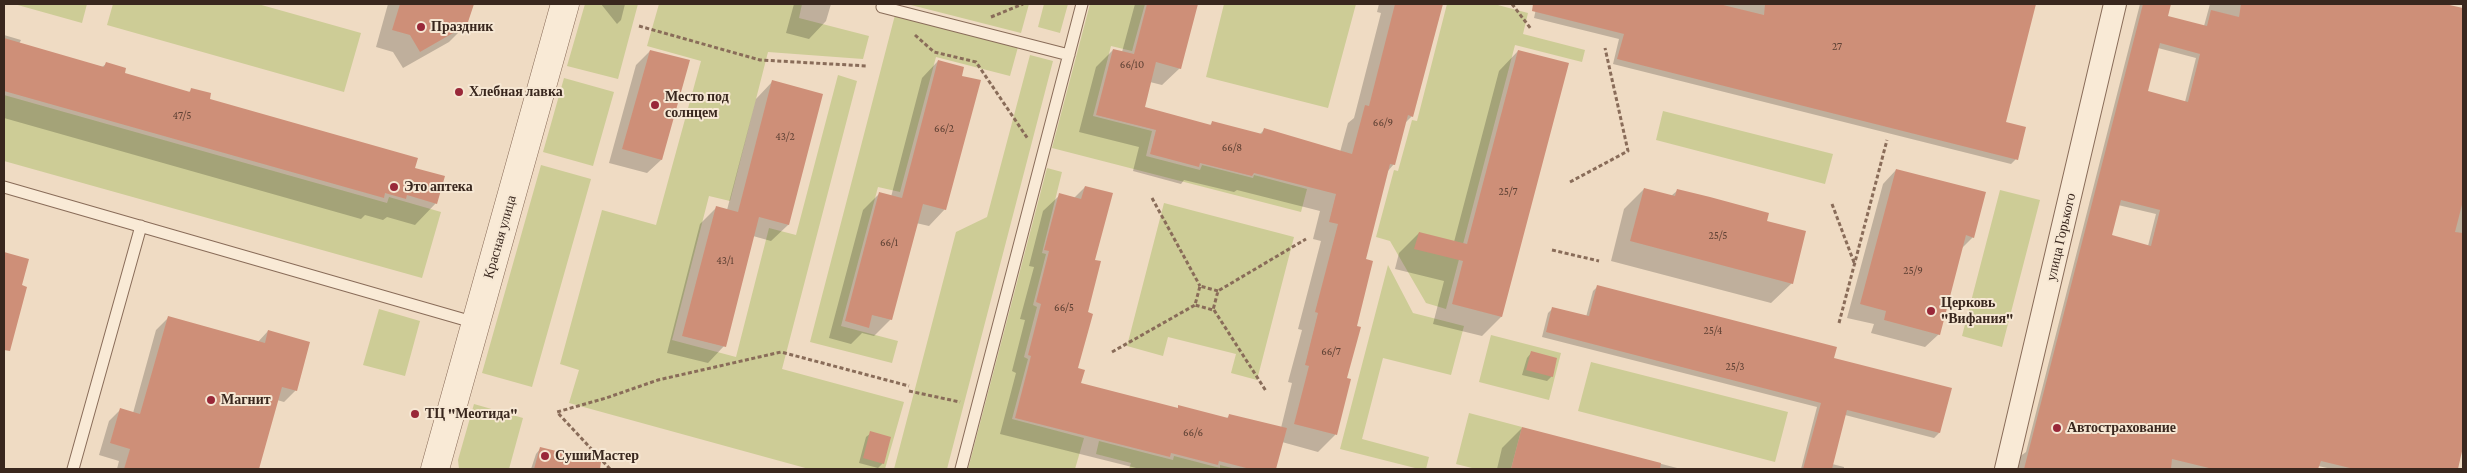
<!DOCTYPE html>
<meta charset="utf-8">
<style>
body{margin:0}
#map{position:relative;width:2467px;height:473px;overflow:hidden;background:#efdbc3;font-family:"Crimson Pro",serif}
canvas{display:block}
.frame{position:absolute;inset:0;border:5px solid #39271e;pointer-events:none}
</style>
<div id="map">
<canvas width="2467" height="473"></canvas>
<div class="frame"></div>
</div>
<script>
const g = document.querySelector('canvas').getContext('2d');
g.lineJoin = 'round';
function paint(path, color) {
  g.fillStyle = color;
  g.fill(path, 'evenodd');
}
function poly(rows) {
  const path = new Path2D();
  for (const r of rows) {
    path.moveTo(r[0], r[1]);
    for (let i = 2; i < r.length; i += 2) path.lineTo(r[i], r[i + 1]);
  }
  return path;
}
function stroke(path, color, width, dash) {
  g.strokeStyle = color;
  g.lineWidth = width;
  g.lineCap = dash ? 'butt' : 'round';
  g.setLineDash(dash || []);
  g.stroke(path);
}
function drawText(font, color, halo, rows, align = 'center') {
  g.font = font + ' "Crimson Pro",serif';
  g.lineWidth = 4;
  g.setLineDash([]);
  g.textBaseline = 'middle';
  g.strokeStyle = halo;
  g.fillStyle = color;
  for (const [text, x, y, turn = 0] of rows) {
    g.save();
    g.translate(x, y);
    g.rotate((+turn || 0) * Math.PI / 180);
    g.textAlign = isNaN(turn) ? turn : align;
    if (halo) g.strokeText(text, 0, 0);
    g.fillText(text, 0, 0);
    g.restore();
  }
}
paint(poly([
 [14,4,87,4,82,23],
 [113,4,258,4,361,33,344,92,107,25],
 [585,4,638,4,618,79,567,66],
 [659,4,802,4,799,18,869,36,863,59,768,52,730,201,709,196,672,340,736,357,769,228,796,235,838,75,857,81,782,369,904,402,885,469,809,469,569,403,579,370,560,364,602,210,656,225,701,61,647,46],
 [907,4,1029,4,1021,33],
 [1044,4,1068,4,1060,33,1038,27],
 [1090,4,1145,4,1132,51,1111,46,1093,116,1152,131,1146,156,1200,170,1202,165,1253,178,1254,175,1307,189,1301,212,1052,148],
 [1224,4,1356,4,1328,108,1206,77],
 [1447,4,1494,4,1528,13,1523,34,1585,50,1582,62,1515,45,1446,309,1426,303,1390,241,1376,237,1394,170,1398,171,1412,120,1417,121],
 [895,15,1018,47,1010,76,936,57,900,192,878,187,841,326,898,341,892,363,810,342],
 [1030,55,1053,61,947,469,894,469,956,232,987,217],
 [564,78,614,92,593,166,543,152],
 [4,95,387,203,389,197,441,212,422,278,4,161],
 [1663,111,1833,154,1825,184,1656,140],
 [541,165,591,179,532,387,482,373],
 [1047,168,1062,172,1042,253,1046,254,1033,305,1037,307,1024,357,1028,359,1012,419,1084,438,1075,469,968,469],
 [2000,190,2040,200,2002,347,1962,336],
 [1164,203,1294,237,1257,380,1231,373,1236,354,1168,337,1163,356,1127,346],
 [1388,265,1413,313,1464,326,1451,375,1383,358,1362,439,1429,457,1426,469,1419,469,1340,449],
 [379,309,420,321,405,376,363,365],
 [1491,335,1561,353,1549,400,1479,382],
 [1591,362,1788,412,1775,462,1578,411],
 [474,404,523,418,509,469,459,469,458,460],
 [1469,413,1522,427,1511,469,1476,469,1456,464],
 [1099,441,1173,460,1174,456,1220,468,1220,465,1236,469,1129,469,1131,463,1096,454]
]), '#cdcc96');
paint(poly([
 [388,4,472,4,466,25,449,42,403,68,393,52,376,47],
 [601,4,625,4,621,20,617,24],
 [794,4,831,4,826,21,809,39,786,33],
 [1135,4,1196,4,1180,68,1162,85,1150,82,1143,108,1209,126,1212,123,1259,135,1264,130,1340,152,1348,123,1354,118,1381,13,1377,12,1379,4,1441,5,1412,116,1405,123,1394,164,1387,172,1364,260,1346,379,1350,380,1335,435,1318,452,1282,442,1275,469,1140,469,1000,434,1016,373,1012,371,1025,320,1020,319,1034,267,1029,266,1043,211,1060,195,1074,198,1085,187,1094,261,1077,369,1080,384,1176,409,1179,407,1226,419,1230,415,1281,428,1292,383,1288,382,1302,330,1298,329,1321,241,1313,239,1320,211,1237,190,1234,192,1184,180,1181,184,1133,171,1139,147,1079,132,1096,67,1113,50,1122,52],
 [1537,4,2035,4,2004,122,2016,159,2011,164,1613,64,1619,39,1534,18],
 [2140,4,2169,4,2166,17,2204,26,2210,4,2439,4,2463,10,2463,441,2456,469,2332,469,2318,466,2317,469,2016,469,2019,457,2026,452],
 [2158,48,2196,58,2185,102,2147,92],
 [2118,205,2156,214,2148,246,2110,236],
 [4,35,21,40,19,44,102,67,106,64,123,74,188,93,192,89,208,100,436,203,415,225,387,217,383,220,365,215,361,219,4,118],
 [650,51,661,160,647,173,609,163,636,65],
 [1518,51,1501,317,1482,336,1433,324,1444,281,1395,269,1399,253,1419,233,1454,242,1499,71],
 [938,61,961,77,945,209,929,226,916,223,891,319,874,336,862,333,851,344,829,338,863,210,879,194,891,197,922,78],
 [772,82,788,225,771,241,753,236,724,346,708,363,667,353,700,224,716,208,727,210,756,99],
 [1896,170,1973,237,1961,249,1939,334,1925,347,1871,333,1874,324,1847,318,1883,184],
 [1644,189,1671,196,1678,190,1765,222,1792,283,1771,303,1611,261,1624,209],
 [4,253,28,260,4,342],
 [1598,286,1833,359,1950,389,1939,433,1934,438,1845,415,1832,464,1844,467,1844,469,1801,469,1817,407,1542,337,1548,313,1553,308,1586,317,1593,291],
 [168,318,257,343,268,331,296,390,284,402,277,400,257,469,117,469,119,461,99,455,109,421,121,409,133,413,156,330],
 [1531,353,1552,376,1547,381,1522,375,1527,358],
 [1522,428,1681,469,1497,469,1502,448],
 [871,433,883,463,878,468,859,463,866,437],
 [540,449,585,464,584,469,531,469,536,454]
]), '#0003');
paint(poly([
 [400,4,474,4,467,25,420,52,410,35,392,30],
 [1147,4,1198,4,1181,69,1156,62,1145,107,1211,125,1212,121,1262,134,1264,128,1352,154,1365,105,1369,106,1395,4,1443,4,1413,117,1408,115,1395,165,1390,164,1366,259,1373,261,1357,326,1361,327,1347,378,1351,379,1337,435,1294,424,1309,366,1305,365,1318,313,1315,312,1338,224,1329,222,1336,194,1254,173,1252,176,1200,163,1199,167,1150,154,1156,130,1096,115,1113,49,1134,54],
 [1533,4,1719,4,1764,15,1765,4,2036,4,2006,122,2026,127,2018,160,1617,59,1624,34,1532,11],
 [2143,4,2171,4,2168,16,2207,26,2211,10,2239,17,2241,4,2445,4,2463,8,2463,201,2455,232,2463,233,2463,447,2458,469,2354,469,2321,461,2318,469,2213,469,2172,459,2171,469,2024,469],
 [2160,43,2200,54,2188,102,2148,91],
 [2121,200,2160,210,2151,246,2112,235],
 [4,38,104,67,106,62,126,68,125,73,190,92,191,88,211,93,210,99,418,158,415,168,445,176,437,204,407,195,406,199,385,193,384,198,4,91],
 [650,50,690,60,662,160,622,149],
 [1518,50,1569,63,1502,317,1452,304,1463,261,1414,249,1419,232,1467,244],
 [938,60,964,67,962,76,981,80,946,210,923,204,892,320,872,315,869,328,845,321,879,192,902,198],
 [772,80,823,94,789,225,759,217,726,347,682,336,716,206,738,212],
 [1896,169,1986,192,1974,238,1966,235,1940,335,1884,320,1886,311,1860,304],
 [1085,186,1113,193,1095,260,1101,261,1088,312,1093,314,1078,368,1085,370,1081,383,1178,408,1178,405,1228,418,1229,414,1287,428,1276,469,1250,469,1219,461,1218,465,1171,453,1170,457,1015,418,1031,356,1028,355,1041,304,1036,302,1049,251,1044,250,1059,193,1081,199],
 [1644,188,1675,196,1677,189,1710,197,1769,213,1767,221,1806,231,1793,284,1630,241],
 [4,252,29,259,22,285,27,287,10,351,4,350],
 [1597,285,1837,347,1834,358,1952,388,1940,433,1847,410,1832,469,1803,469,1821,403,1546,332,1552,307,1589,316],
 [168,316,265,343,268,330,310,342,297,391,282,387,259,469,124,469,130,449,110,443,120,408,140,414],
 [1531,351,1557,358,1553,377,1526,370],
 [1522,427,1661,463,1660,469,1511,469],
 [870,431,891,437,884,464,863,458],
 [540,447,601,462,600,469,534,469]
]), '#ce8f78');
const service = poly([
 [883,4,882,7,1069,55],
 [4,187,476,323],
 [73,469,141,226],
 [961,469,1082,4]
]);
const minor = poly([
 [2006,469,2115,4]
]);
const tertiary = poly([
 [435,469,565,4]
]);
stroke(service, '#896c59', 13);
stroke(minor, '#896c59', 24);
stroke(tertiary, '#896c59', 29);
stroke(poly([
 [1512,4,1531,29],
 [991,17,1023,4],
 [639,26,760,60,867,66],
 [915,35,934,52,976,62,1028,139],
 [1570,182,1628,151,1605,48],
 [1152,198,1200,286],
 [1832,204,1855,265],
 [1552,250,1599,261],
 [1218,291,1200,286,1195,305,1213,310,1218,291,1306,239],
 [1214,310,1266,391],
 [1839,323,1887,140],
 [1112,352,1195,305],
 [909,391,960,402],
 [610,469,557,412,606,398,658,380,781,352,909,386]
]), '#896c59', 3, [4, 2.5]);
stroke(service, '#f9ead6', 11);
stroke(minor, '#f9ead6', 22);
stroke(tertiary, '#f9ead6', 28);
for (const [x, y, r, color] of [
 [421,27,5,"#992839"],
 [459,92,5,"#992839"],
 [655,105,5,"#992839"],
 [394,187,5,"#992839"],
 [1931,311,5,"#992839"],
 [211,400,5,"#992839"],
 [415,414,5,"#992839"],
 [2057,428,5,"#992839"],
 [545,456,5,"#992839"]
]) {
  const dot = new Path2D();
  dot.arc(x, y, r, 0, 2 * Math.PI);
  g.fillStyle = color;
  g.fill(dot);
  stroke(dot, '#f6e7d3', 2);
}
drawText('11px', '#5e4134', null, [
 ["27",1837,47],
 ["66/10",1132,65],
 ["47/5",182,116],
 ["66/9",1383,123],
 ["66/2",944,129],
 ["43/2",785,137],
 ["66/8",1232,148],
 ["25/7",1508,192],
 ["25/5",1718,236],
 ["66/1",889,243],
 ["43/1",725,261],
 ["25/9",1913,271],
 ["66/5",1064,308],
 ["25/4",1713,331],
 ["66/7",1331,352],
 ["25/3",1735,367],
 ["66/6",1193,433]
]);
drawText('bold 14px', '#39271e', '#f6e7d3', [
 ["Праздник",431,27],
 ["Хлебная лавка",469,92],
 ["Место под",665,97],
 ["солнцем",665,113],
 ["Это аптека",404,187],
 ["Церковь",1941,303],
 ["\"Вифания\"",1941,319],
 ["Магнит",221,400],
 ["ТЦ \"Меотида\"",425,414],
 ["Автострахование",2067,428],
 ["СушиМастер",555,456]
], 'left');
drawText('14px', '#39271e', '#f6e7d3', [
 ["Красная улица",500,237,-74],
 ["улица Горького",2061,237,-77]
]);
</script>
